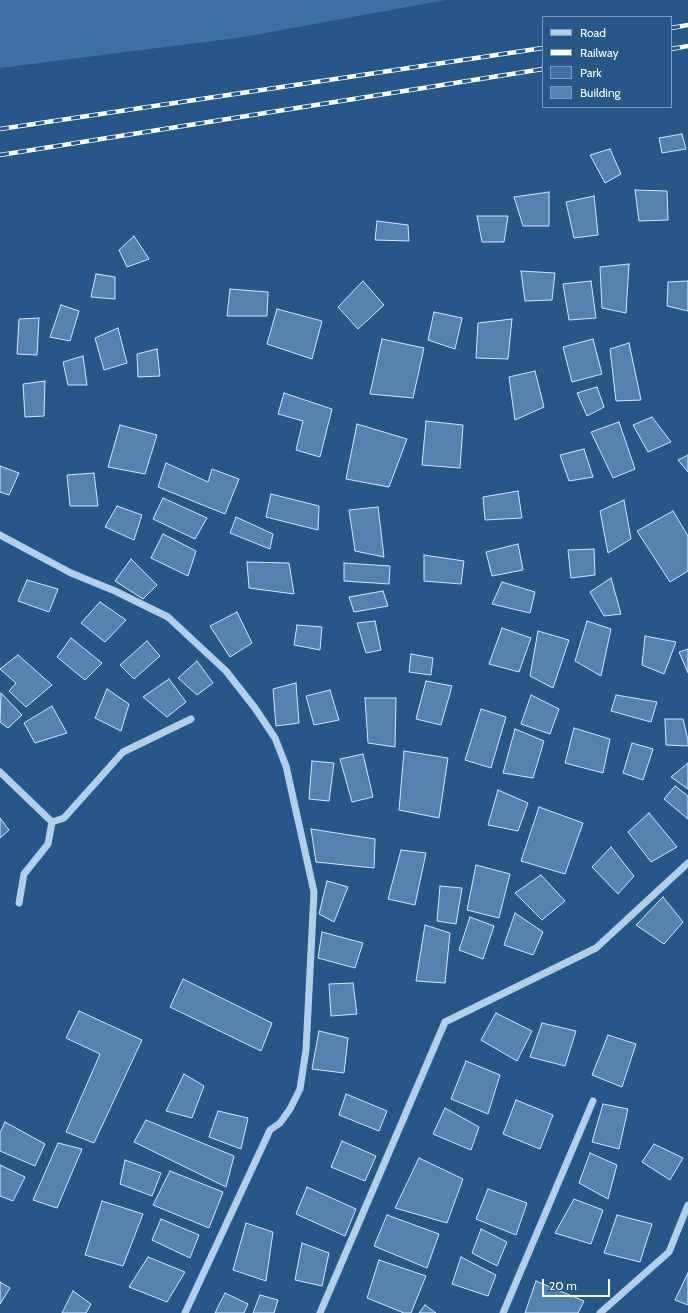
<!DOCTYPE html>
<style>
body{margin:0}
#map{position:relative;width:688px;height:1313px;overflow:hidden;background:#275788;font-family:Cabin,sans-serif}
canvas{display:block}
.legend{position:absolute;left:542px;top:16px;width:130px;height:92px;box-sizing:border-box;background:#275788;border:1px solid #7d9ab8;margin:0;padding:5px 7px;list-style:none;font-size:12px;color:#fff}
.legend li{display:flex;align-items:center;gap:8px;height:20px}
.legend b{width:20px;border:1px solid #7d9ab8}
.scale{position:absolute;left:542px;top:1279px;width:68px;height:18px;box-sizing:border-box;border:2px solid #fff;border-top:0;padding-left:5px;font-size:12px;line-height:14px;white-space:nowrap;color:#fff;-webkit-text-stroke:3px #275788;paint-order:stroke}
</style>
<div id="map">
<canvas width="688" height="1313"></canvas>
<ul class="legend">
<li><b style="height:5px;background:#b3cee9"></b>Road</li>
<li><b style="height:5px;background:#fff"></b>Railway</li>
<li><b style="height:11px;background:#3c71a4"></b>Park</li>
<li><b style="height:11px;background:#5382b1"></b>Building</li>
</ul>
<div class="scale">20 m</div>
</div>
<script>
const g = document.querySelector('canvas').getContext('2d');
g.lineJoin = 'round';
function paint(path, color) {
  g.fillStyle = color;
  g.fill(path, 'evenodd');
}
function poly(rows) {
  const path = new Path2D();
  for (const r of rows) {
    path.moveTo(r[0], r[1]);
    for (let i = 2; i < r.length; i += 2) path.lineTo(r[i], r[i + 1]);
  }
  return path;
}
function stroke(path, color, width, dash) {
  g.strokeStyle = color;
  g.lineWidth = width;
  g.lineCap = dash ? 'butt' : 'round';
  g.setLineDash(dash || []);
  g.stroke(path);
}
paint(poly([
 [0,0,445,0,244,37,0,68]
]), '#3c71a4');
const building = poly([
 [682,134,686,149,662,153,659,138,682,134],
 [610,149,621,174,605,183,590,155,610,149],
 [635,190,667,191,668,220,639,221,635,190],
 [549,192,549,226,523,226,514,197,549,192],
 [594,196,598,235,574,238,566,202,594,196],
 [477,216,508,216,504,242,482,242,477,216],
 [377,221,408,225,409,241,375,240,377,221],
 [134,236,149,259,127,267,119,250,134,236],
 [629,264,626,313,602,308,600,267,629,264],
 [521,271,555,273,552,300,525,301,521,271],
 [96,274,115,277,115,299,91,297,96,274],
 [363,281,384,305,358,329,338,307,363,281],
 [591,281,596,318,569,320,563,284,591,281],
 [688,281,688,311,667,306,668,282,688,281],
 [230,289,268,292,267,316,227,316,230,289],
 [61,305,79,311,70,341,50,337,61,305],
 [277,309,322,321,312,359,267,344,277,309],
 [434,312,462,318,455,349,428,340,434,312],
 [39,318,37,355,17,354,19,319,39,318],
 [512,319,508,359,476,358,478,323,512,319],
 [118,328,127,363,104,370,95,338,118,328],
 [382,339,424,348,413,398,370,394,382,339],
 [593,339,602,374,572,382,563,347,593,339],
 [629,343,641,400,616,401,610,349,629,343],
 [157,349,160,376,138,377,137,354,157,349],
 [83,356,87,385,68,385,63,362,83,356],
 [535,371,544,407,515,420,509,377,535,371],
 [45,381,44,416,25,417,23,384,45,381],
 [597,387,604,407,587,416,577,393,597,387],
 [284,393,332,409,320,457,296,450,303,421,278,414,284,393],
 [652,417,671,442,648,452,633,425,652,417],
 [426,421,463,425,460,468,422,465,426,421],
 [619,422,635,469,613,478,591,432,619,422],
 [357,424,407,439,389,487,346,479,357,424],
 [120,425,157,435,145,474,108,467,120,425],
 [584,449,593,477,569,481,560,455,584,449],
 [688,455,688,472,678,460,688,455],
 [166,463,208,482,212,469,239,479,225,514,158,487,166,463],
 [0,466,19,473,9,495,0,492,0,466],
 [94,473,98,506,70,506,67,475,94,473],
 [518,491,522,518,485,520,483,497,518,491],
 [271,494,319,506,318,530,266,517,271,494],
 [163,498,207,518,195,539,153,519,163,498],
 [624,500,631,539,608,553,600,511,624,500],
 [117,506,142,515,134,540,105,527,117,506],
 [378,507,384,557,355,551,349,510,378,507],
 [673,511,688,536,688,571,670,582,637,531,673,511],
 [236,517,273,534,270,549,230,533,236,517],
 [163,534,196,551,188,576,151,558,163,534],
 [518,544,523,570,492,576,486,552,518,544],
 [594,549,595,575,571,578,568,550,594,549],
 [424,555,464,561,461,584,424,581,424,555],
 [131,559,157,585,143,599,115,581,131,559],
 [247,562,289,563,294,594,249,588,247,562],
 [344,563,390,566,389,584,344,581,344,563],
 [611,578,621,614,604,616,590,592,611,578],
 [27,580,58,589,49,612,18,601,27,580],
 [502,582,535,592,530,613,492,604,502,582],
 [383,591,388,606,354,612,349,597,383,591],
 [100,602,126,620,105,642,81,623,100,602],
 [237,612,252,643,230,657,210,626,237,612],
 [375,621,381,650,366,653,357,623,375,621],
 [587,621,611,629,601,676,575,661,587,621],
 [297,625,322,627,320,650,294,645,297,625],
 [502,628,531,638,519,672,489,664,502,628],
 [538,631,569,640,553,688,530,676,538,631],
 [645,636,676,642,664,674,642,665,645,636],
 [71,638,102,663,85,680,57,657,71,638],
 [147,641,160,656,134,679,120,665,147,641],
 [688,649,688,673,679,652,688,649],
 [411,654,433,658,431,675,409,672,411,654],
 [18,655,52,685,26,707,9,691,16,683,0,669,18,655],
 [197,661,213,683,197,695,178,678,197,661],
 [169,679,186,702,167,717,143,697,169,679],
 [426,681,452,686,441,725,416,719,426,681],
 [296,683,299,723,276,726,273,689,296,683],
 [107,689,129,704,121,731,95,718,107,689],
 [330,690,339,720,314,725,306,696,330,690],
 [1,693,22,715,8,728,0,722,1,693],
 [531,695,559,709,550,734,521,724,531,695],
 [616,695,657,702,651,722,611,711,616,695],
 [365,698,396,698,395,747,368,743,365,698],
 [52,706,67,733,35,743,24,723,52,706],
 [481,709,506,717,491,768,465,760,481,709],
 [665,719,683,719,688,740,688,746,666,745,665,719],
 [574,728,610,739,603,773,565,763,574,728],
 [515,729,544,741,533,778,503,773,515,729],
 [632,743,653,749,643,780,623,773,632,743],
 [404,751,448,758,439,818,399,810,404,751],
 [363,754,373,797,352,802,340,759,363,754],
 [312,761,334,763,329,801,309,799,312,761],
 [688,763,688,789,671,777,688,763],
 [675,786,688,796,688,819,664,799,675,786],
 [498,790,528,803,518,831,488,825,498,790],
 [539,807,583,823,565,874,521,861,539,807],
 [649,813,677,847,651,862,628,832,649,813],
 [0,818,9,830,0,838,0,818],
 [311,829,375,839,374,868,316,862,311,829],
 [611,847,634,876,618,894,592,867,611,847],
 [401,850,426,853,415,905,388,899,401,850],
 [476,865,510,874,499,918,467,910,476,865],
 [541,875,565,901,542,920,515,893,541,875],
 [327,881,348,887,334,922,319,914,327,881],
 [440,886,462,888,456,924,437,921,440,886],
 [663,897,683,922,664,944,636,925,663,897],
 [515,913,543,932,533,955,504,945,515,913],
 [470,917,494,926,483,959,459,950,470,917],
 [425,925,450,933,445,983,416,981,425,925],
 [322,932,363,943,355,968,318,958,322,932],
 [183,979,272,1023,261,1051,170,1007,183,979],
 [353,983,357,1014,331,1016,329,984,353,983],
 [79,1011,142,1040,94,1143,66,1132,100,1054,66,1038,79,1011],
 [496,1013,532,1031,517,1061,481,1040,496,1013],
 [542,1023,576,1031,565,1066,530,1057,542,1023],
 [319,1031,348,1038,344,1073,312,1069,319,1031],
 [608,1035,636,1044,622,1087,592,1075,608,1035],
 [466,1061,500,1075,488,1114,451,1099,466,1061],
 [184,1074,204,1086,192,1118,166,1111,184,1074],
 [346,1094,387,1111,379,1131,339,1115,346,1094],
 [516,1100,553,1115,540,1149,503,1134,516,1100],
 [603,1104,628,1109,619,1149,592,1142,603,1104],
 [445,1108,479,1127,471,1150,433,1134,445,1108],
 [218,1111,248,1118,241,1149,209,1137,218,1111],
 [146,1120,234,1156,226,1187,134,1142,146,1120],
 [5,1122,45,1144,35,1166,0,1151,0,1133,5,1122],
 [342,1141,376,1156,365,1181,331,1167,342,1141],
 [58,1143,82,1149,57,1208,33,1200,58,1143],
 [654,1144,683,1158,670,1180,642,1162,654,1144],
 [590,1153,617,1165,608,1199,579,1183,590,1153],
 [419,1158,463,1179,447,1223,395,1208,419,1158],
 [125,1160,161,1173,152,1196,120,1184,125,1160],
 [0,1165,25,1177,13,1201,0,1196,0,1165],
 [170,1171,223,1192,209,1228,153,1205,170,1171],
 [307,1187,356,1209,345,1236,296,1214,307,1187],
 [488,1189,527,1203,516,1235,476,1219,488,1189],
 [574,1199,603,1210,591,1244,555,1233,574,1199],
 [102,1201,143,1214,123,1266,85,1255,102,1201],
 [387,1215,439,1234,427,1268,374,1246,387,1215],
 [617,1215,652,1224,640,1262,604,1253,617,1215],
 [161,1219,199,1235,190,1258,152,1240,161,1219],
 [246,1223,273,1232,266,1281,233,1270,246,1223],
 [481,1229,507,1242,497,1266,472,1253,481,1229],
 [302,1243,329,1253,322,1286,295,1280,302,1243],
 [148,1257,185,1272,167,1302,129,1287,148,1257],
 [461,1257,496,1275,488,1296,452,1284,461,1257],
 [379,1260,426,1276,411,1313,404,1313,367,1298,379,1260],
 [688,1273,688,1305,675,1300,688,1273],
 [536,1281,584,1301,578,1313,525,1313,536,1281],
 [0,1282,10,1288,0,1304,0,1282],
 [73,1291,91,1304,86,1313,62,1313,73,1291],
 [225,1293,248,1304,244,1313,215,1313,225,1293],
 [260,1295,278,1300,274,1313,253,1313,260,1295],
 [425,1305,436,1313,419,1313,425,1305]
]);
paint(building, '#5382b1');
stroke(building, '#d7e7f7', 1);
stroke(poly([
 [0,535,71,573,115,591,168,617,226,671,255,708,275,738,286,766,314,892,306,1050,300,1089,290,1109,280,1123,270,1130,185,1313],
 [0,772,52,822,64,818,123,752,191,719],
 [19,903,24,874,48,844,52,822],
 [320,1313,445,1022,596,948,688,863],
 [503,1313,593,1101],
 [600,1313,669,1252,688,1205]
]), '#b3cee9', 7);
const rail = poly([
 [671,28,688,25],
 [671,49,688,46],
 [0,129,543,48],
 [0,155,543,69]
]);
stroke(rail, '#fff', 4.5);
stroke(rail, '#275788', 3, [9]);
</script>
